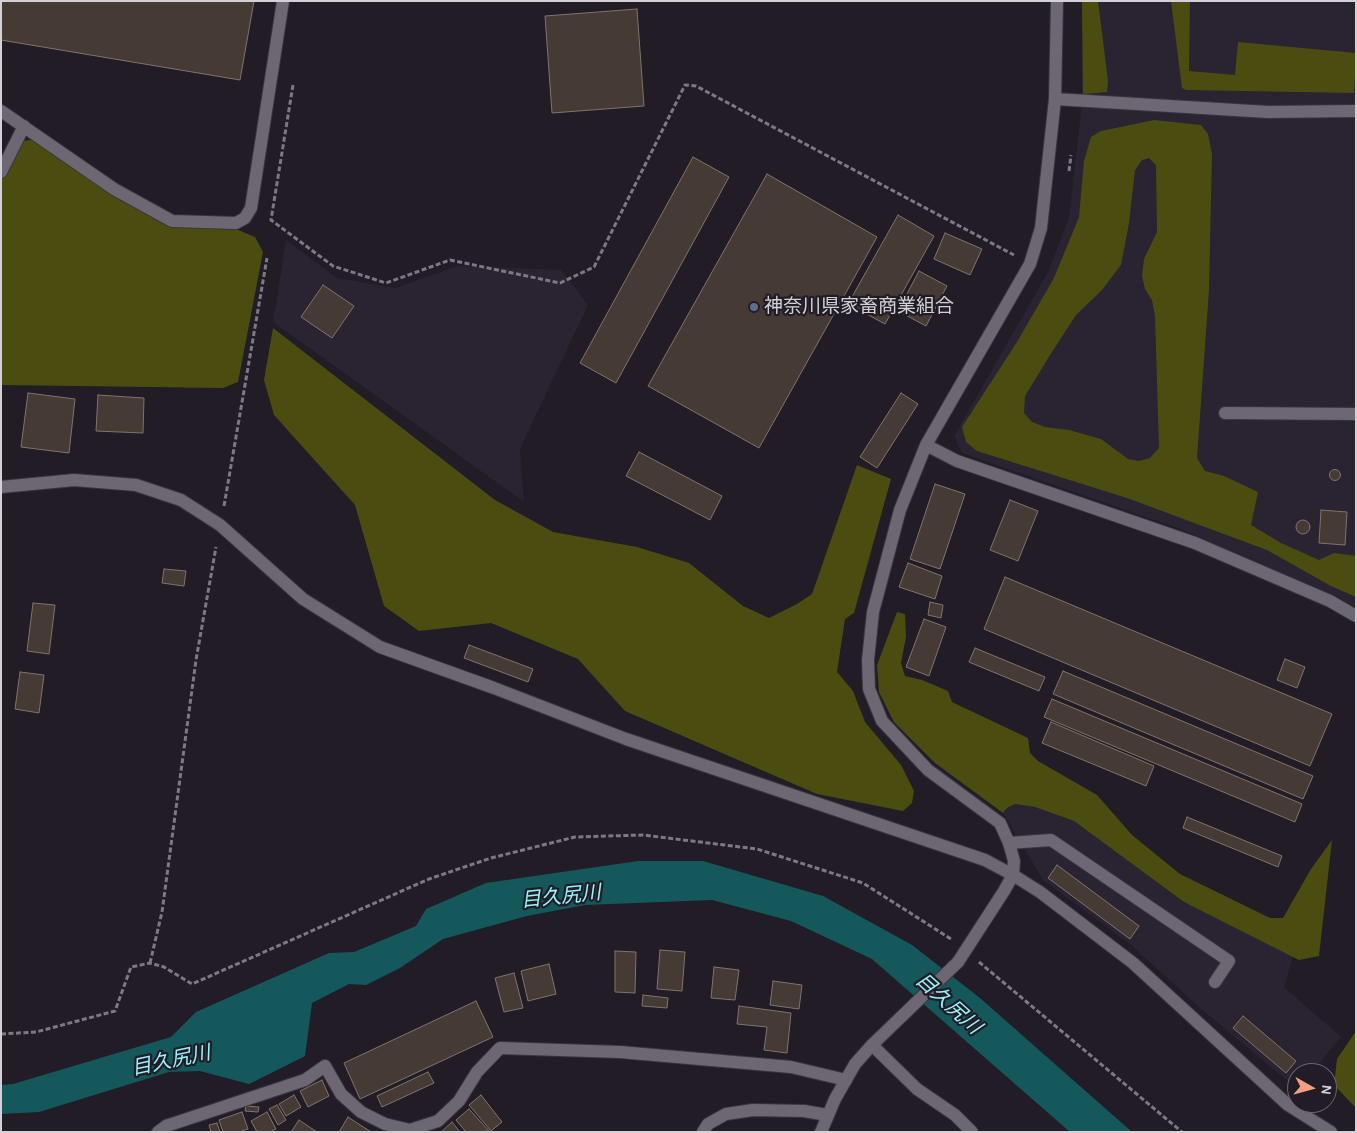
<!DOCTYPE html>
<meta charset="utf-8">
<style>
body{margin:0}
#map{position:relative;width:1357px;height:1133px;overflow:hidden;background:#211c26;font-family:Karla,sans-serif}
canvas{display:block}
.frame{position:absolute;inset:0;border:2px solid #d3d0d7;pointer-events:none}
.north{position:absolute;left:1287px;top:1063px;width:50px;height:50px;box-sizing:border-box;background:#211c26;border:1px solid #68646d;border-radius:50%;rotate:97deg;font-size:14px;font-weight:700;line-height:20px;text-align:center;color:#d3d0d7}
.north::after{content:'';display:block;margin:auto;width:18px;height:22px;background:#f2a07f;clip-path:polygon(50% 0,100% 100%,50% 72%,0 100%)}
</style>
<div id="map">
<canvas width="1357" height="1133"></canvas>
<div class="frame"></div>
<div class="north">N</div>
</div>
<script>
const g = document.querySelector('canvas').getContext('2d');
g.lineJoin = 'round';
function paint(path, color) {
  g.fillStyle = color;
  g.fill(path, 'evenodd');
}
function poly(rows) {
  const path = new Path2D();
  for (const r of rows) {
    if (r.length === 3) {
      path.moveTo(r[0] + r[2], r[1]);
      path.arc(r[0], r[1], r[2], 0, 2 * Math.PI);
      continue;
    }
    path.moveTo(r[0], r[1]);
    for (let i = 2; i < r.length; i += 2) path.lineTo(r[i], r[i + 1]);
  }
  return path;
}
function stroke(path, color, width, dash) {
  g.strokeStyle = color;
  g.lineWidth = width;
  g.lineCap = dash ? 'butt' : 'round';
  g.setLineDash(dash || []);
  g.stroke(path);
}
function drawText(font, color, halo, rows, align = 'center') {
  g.font = font + ' Karla,"Noto Sans JP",sans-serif';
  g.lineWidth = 4.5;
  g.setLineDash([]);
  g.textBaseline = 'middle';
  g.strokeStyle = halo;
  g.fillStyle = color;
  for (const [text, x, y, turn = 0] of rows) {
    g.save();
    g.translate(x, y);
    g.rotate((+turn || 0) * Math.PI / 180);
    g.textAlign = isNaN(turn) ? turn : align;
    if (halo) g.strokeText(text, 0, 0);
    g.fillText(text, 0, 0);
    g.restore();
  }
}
paint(poly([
 [1082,1,1356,1,1356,607,1332,594,1183,530,962,453,954,436,1048,272,1069,218,1082,102],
 [286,240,337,278,396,288,457,266,561,270,588,305,520,449,524,502,273,322],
 [1015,804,1035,807,1074,821,1184,902,1294,953,1284,987,1341,1037,1311,1073,1297,1073,1297,1089,1199,1007,1131,945,1043,880,1003,813,1007,808]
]), '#2a2332');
paint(poly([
 [1082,1,1098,1,1108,81,1107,92,1083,94],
 [1171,1,1190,1,1189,71,1235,75,1238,42,1356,53,1354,93,1186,90,1182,88],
 [1154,120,1201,125,1208,134,1212,154,1209,290,1197,458,1205,471,1224,476,1258,492,1251,525,1281,543,1319,560,1334,553,1356,556,1356,597,1331,586,1267,550,1127,498,977,451,966,442,962,427,1017,342,1054,278,1079,217,1084,161,1091,137,1101,131],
 [1149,158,1156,165,1157,232,1144,259,1142,276,1145,289,1152,300,1155,316,1159,448,1150,458,1139,461,1128,459,1101,439,1069,430,1045,427,1032,422,1024,413,1025,396,1050,355,1076,315,1102,290,1121,265,1129,223,1135,170,1142,160],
 [42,139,169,218,231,227,255,237,263,252,238,382,223,388,1,385,1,165,21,141],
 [273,328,495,500,553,532,637,547,689,563,743,606,769,618,797,604,812,594,857,465,891,479,854,613,845,619,837,672,853,691,865,722,901,765,914,791,912,803,903,811,817,794,625,711,578,659,491,623,419,631,384,606,355,505,274,415,264,380],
 [897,612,905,614,906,637,901,663,905,676,922,680,948,691,952,702,1028,738,1030,753,1038,761,1097,795,1132,835,1180,874,1270,918,1283,918,1311,869,1332,840,1319,956,1299,960,1184,902,1074,821,1035,807,1015,804,1007,808,1003,813,935,763,894,722,879,692,877,665],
 [1356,1031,1356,1108,1334,1085,1337,1059]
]), '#4b4d10');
paint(poly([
 [638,861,703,861,823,896,912,945,980,998,1132,1132,1070,1132,872,959,791,921,712,900,585,905,527,916,443,939,400,968,366,985,349,984,312,1003,305,1056,249,1084,200,1071,169,1072,39,1112,1,1114,1,1085,13,1084,171,1037,196,1012,329,953,354,952,416,926,426,909,486,883]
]), '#15585c');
const building = poly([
 [1,1,254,1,240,80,1,40,1,1],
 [637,9,644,106,552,113,545,16,637,9],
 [693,157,729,177,616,383,580,363,693,157],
 [767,174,877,237,759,448,648,386,767,174],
 [898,215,934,236,885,324,848,304,898,215],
 [945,233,982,249,970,275,934,259,945,233],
 [919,271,947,286,926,326,898,311,919,271],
 [323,285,354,306,332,338,301,317,323,285],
 [28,393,75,399,69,453,21,447,28,393],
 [901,393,918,404,877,468,860,457,901,393],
 [98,395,144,398,143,433,96,431,98,395],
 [639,452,722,496,710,520,626,476,639,452],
 [1335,475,5.5],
 [935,484,965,494,940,569,910,559,935,484],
 [1010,500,1038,511,1018,561,990,550,1010,500],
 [1321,510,1347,512,1345,545,1319,543,1321,510],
 [1303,527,7],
 [908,563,942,576,935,599,899,587,908,563],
 [164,569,186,571,184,586,162,583,164,569],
 [1005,577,1332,714,1310,766,984,629,1005,577],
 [930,602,943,605,941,618,928,615,930,602],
 [33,603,55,605,49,654,27,651,33,603],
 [924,619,946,627,929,676,906,667,924,619],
 [469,645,533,669,528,682,464,658,469,645],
 [975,648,1045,677,1039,691,969,662,975,648],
 [1285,659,1305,667,1297,688,1277,680,1285,659],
 [1063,671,1313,776,1303,799,1053,694,1063,671],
 [20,672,44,675,39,713,15,709,20,672],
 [1052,699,1302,804,1295,822,1044,717,1052,699],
 [1051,722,1154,766,1146,786,1042,743,1051,722],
 [1187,817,1282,856,1278,867,1183,828,1187,817],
 [1057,865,1139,926,1130,939,1048,878,1057,865],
 [660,950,685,952,682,991,657,989,660,950],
 [615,951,636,952,635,993,615,992,615,951],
 [549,964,556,994,528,1001,521,971,549,964],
 [714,967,739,970,735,1000,711,998,714,967],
 [514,973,523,1008,504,1012,495,978,514,973],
 [773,981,802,985,799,1009,770,1005,773,981],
 [643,995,668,998,667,1008,642,1006,643,995],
 [476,1001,493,1037,360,1099,344,1063,476,1001],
 [739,1006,791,1013,787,1053,764,1050,767,1027,737,1024,739,1006],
 [1243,1016,1296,1061,1286,1073,1233,1028,1243,1016],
 [428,1072,434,1083,382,1107,377,1096,428,1072],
 [322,1080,329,1096,308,1107,300,1091,322,1080],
 [294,1095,301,1107,286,1116,279,1104,294,1095],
 [481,1095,502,1122,491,1131,469,1105,481,1095],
 [277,1105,286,1120,278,1125,269,1109,277,1105],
 [246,1106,259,1107,258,1112,245,1111,246,1106],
 [469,1109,489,1131,466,1132,456,1120,469,1109],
 [242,1112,248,1129,239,1132,223,1132,219,1120,242,1112],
 [267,1112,276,1129,270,1132,257,1132,251,1121,267,1112],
 [348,1117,371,1132,339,1132,348,1117],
 [299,1120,317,1132,291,1132,299,1120],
 [452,1122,460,1132,441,1132,452,1122],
 [217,1123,220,1132,211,1132,209,1125,217,1123]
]);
paint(building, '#463b34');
stroke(building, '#80746b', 1);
const service = poly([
 [1055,99,1268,112,1356,111],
 [1,172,24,126],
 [1225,413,1356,414],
 [1009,843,1051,840,1229,961,1215,982],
 [703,1132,708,1124,726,1114,753,1110,804,1111,827,1115]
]);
const minor = poly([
 [1,111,114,189,172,221,236,223,245,218,251,208,283,1],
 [926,445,957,461,1195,543,1330,601,1356,616],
 [958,962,1004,891,1013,875,1014,861,1009,843,1000,823,928,770,882,721,869,689,868,660,873,612,900,510,926,445,1030,264,1041,228,1055,99,1057,1],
 [872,1045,917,1089,955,1115,972,1132],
 [158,1132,166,1126,305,1080,325,1066,341,1094,361,1112,385,1124,410,1130,438,1121,459,1101,477,1072,500,1048,620,1052,791,1067,846,1080]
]);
const tertiary = poly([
 [1,487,74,480,136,485,181,500,220,525,303,599,380,647,494,688,626,739,985,860,1013,875,1040,892,1133,963,1288,1105,1331,1132],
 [821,1132,835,1099,855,1064,872,1045,958,962]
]);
stroke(service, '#3a363f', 14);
stroke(minor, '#3a363f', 14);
stroke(tertiary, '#3a363f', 14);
stroke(poly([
 [293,85,271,220,333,266,386,283,450,260,560,283,594,267,685,85,696,86,1014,255],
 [1069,171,1071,155],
 [224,506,267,258],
 [979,962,1182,1132],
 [150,963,162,912,196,660,216,547],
 [1,1034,36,1032,115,1011,131,967,150,963,164,967,192,984,429,879,491,858,575,837,643,835,757,849,863,883,951,939]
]), '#7d7982', 3, [5, 2.5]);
stroke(service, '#6d6773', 12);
stroke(minor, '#6d6773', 12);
stroke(tertiary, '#6d6773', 12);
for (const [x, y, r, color] of [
 [754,307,5,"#5c6f8a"]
]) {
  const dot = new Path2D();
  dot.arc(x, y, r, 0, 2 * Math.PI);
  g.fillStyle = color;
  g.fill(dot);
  stroke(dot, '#211c26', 2);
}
drawText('19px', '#d3d0d7', '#211c26', [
 ["神奈川県家畜商業組合",764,307]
], 'left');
drawText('italic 20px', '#99f5fb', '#211c26', [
 ["目久尻川",561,897,-6],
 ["目久尻川",948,1004,42],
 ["目久尻川",171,1061,-12]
]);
</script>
